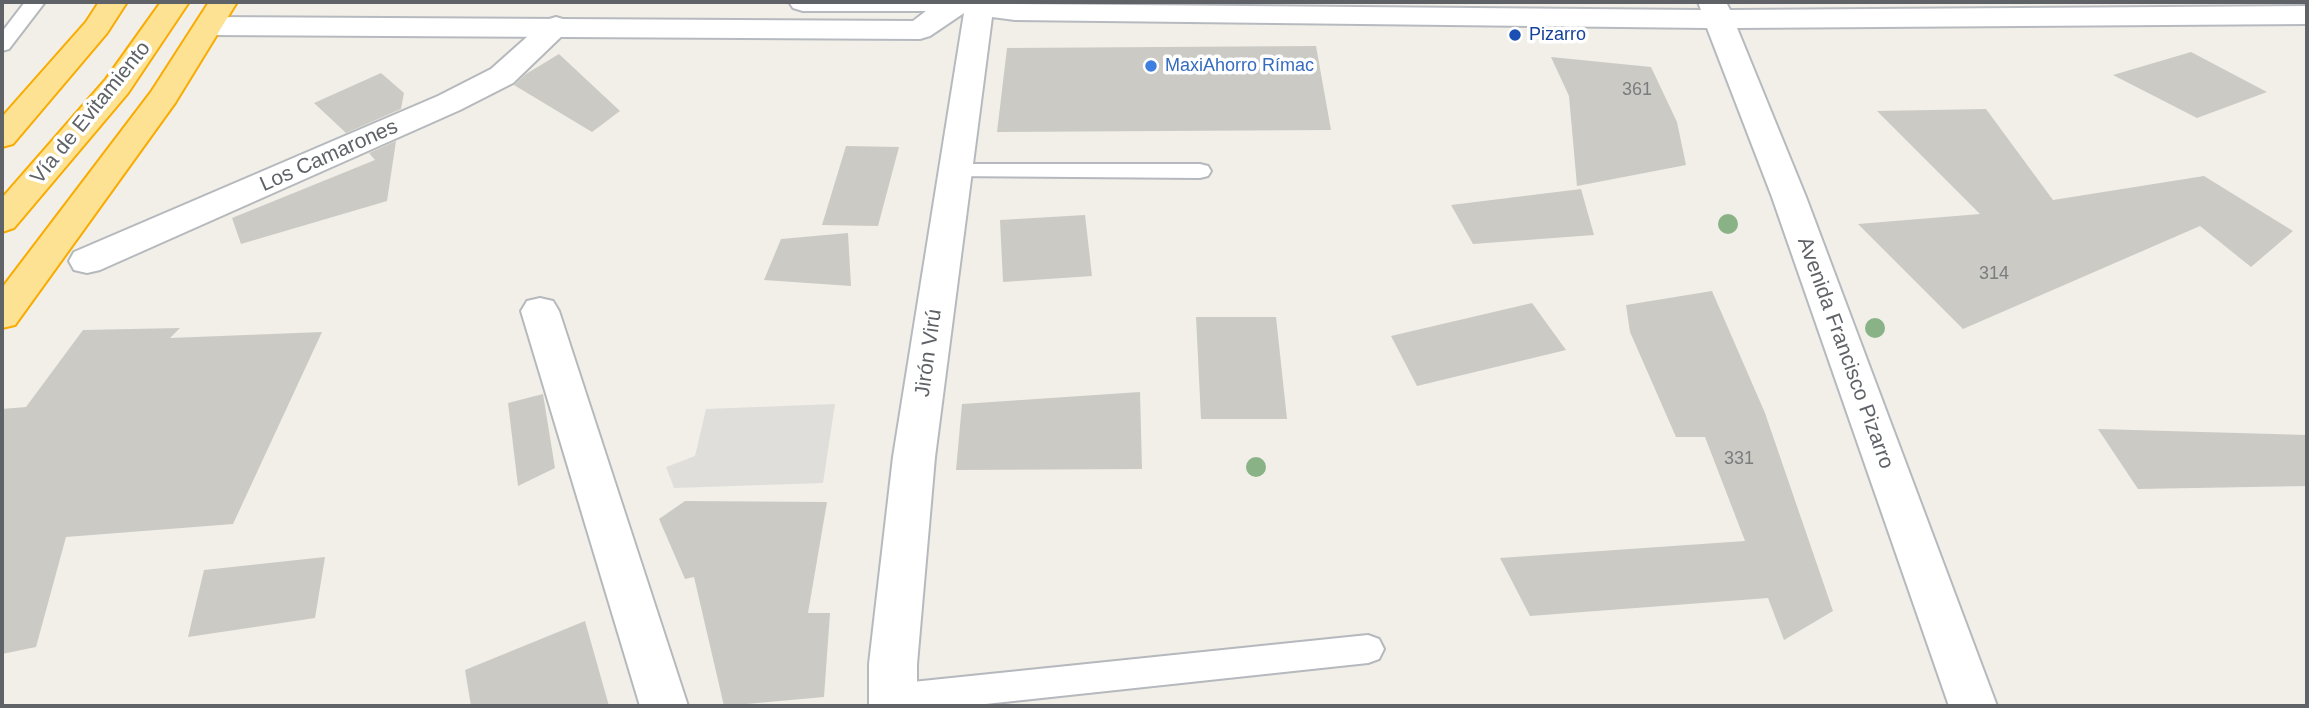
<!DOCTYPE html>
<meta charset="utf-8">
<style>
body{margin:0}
#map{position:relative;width:2309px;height:708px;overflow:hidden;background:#f1efe8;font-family:Helvetica,sans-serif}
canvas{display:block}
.frame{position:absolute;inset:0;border:4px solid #5f6368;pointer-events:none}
</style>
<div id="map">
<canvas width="2309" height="708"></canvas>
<div class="frame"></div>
</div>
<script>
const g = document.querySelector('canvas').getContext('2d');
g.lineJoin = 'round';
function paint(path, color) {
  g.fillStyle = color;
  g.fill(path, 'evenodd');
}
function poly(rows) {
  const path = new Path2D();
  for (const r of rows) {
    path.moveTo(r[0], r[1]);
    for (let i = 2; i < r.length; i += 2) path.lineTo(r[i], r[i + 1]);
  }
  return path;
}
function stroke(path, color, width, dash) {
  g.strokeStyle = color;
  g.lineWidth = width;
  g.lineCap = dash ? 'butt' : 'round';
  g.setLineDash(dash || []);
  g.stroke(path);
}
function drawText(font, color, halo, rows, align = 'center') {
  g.font = font + ' Helvetica,sans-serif';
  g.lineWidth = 7;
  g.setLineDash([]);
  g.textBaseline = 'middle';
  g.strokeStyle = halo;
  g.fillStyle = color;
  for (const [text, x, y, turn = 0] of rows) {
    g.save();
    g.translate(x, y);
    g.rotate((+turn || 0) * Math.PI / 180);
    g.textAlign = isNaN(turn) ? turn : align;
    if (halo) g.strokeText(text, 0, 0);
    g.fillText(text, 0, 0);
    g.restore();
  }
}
paint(poly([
 [835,404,823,483,674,488,666,467,695,456,706,409]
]), '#e0deda');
paint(poly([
 [1316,46,1331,130,997,132,1007,48],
 [2191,52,2267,92,2197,118,2113,75],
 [559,54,620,111,592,132,514,85,526,74],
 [1551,57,1651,67,1677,122,1686,165,1577,186,1569,96],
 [381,73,404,93,401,109,346,133,314,103],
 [1986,109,2053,200,2204,176,2293,231,2251,267,2200,226,1963,329,1858,224,1980,214,1877,111],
 [396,141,387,201,241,244,232,218,375,160,369,153],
 [846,146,899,147,878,226,822,225],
 [1581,189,1594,235,1473,244,1451,205],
 [1085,215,1092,276,1003,282,1000,220],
 [848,233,851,286,764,280,781,239],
 [1712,291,1765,413,1833,611,1784,640,1768,598,1530,616,1500,558,1745,541,1705,437,1676,437,1630,332,1626,305],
 [1532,303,1566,350,1417,386,1391,336],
 [1196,317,1276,317,1287,419,1201,419],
 [180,328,170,338,322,332,233,524,66,537,36,647,2,654,2,409,26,407,83,330],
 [1140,392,1142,469,956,470,962,404],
 [543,394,555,468,518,486,508,403],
 [2098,429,2307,435,2307,486,2138,489],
 [685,501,827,502,808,613,830,613,824,697,724,706,694,577,685,579,659,519],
 [325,557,315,618,188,637,204,570],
 [585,621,609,706,471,706,465,670]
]), '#cccac5');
const service = poly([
 [25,2,45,2,9,49,2,51,2,32,25,2],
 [956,164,1200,164,1208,166,1211,171,1208,176,1200,178,948,176,945,171,948,166,956,164],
 [1368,635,1379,639,1384,649,1379,659,1368,663,967,706,880,706,877,699,881,688,893,684,1368,635]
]);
const pedestrian = poly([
 [556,17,566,20,571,26,566,32,513,83,460,110,100,270,87,273,74,270,69,261,74,252,438,96,491,69,546,20,556,17]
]);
const minor = poly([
 [540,298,553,301,559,311,688,706,640,706,521,311,527,301,540,298]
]);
const secondary = poly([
 [789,2,1701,10,1698,2,1726,2,1730,10,2307,6,2307,24,1737,28,1806,197,1997,706,1949,706,1772,197,1707,28,1015,20,992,17,935,457,917,664,917,706,869,706,869,664,893,457,964,13,930,36,920,39,210,35,200,32,195,26,200,20,210,17,913,21,926,11,803,11,793,8,789,2]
]);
const motorway = poly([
 [99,2,127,2,107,33,13,144,2,147,2,117,86,22,99,2],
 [161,2,189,2,128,93,14,228,2,232,2,198,106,79,161,2],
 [209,2,237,2,175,103,15,325,2,328,2,288,151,92,209,2]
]);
stroke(service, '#b5b8bc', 4);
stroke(pedestrian, '#b5b8bc', 4);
stroke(minor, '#b5b8bc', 4);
stroke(secondary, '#b6babf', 4);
stroke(motorway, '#f9ab00', 4);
paint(service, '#fff');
paint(pedestrian, '#fff');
paint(minor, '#fff');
paint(secondary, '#fff');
paint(motorway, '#fde293');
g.fillStyle = '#89b387';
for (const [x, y] of [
 [1728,224],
 [1875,328],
 [1256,467]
]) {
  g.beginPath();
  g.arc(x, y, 10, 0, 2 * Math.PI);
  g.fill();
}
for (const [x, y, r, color] of [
 [1515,35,7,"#1a4fb4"],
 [1151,66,7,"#3f7fe0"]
]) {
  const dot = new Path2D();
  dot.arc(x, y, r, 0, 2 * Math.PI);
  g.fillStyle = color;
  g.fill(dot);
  stroke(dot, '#fff', 2.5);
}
drawText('18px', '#164399', '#fff', [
 ["Pizarro",1529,35]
], 'left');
drawText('18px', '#366cbe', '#fff', [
 ["MaxiAhorro Rímac",1165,66]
], 'left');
drawText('18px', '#7a7d7f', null, [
 ["361",1637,90],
 ["314",1994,274],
 ["331",1739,459]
]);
drawText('21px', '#5f6368', '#fff', [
 ["Vía de Evitamiento",91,113,-51],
 ["Los Camarones",329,156,-24],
 ["Jirón Virú",929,353,-82],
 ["Avenida Francisco Pizarro",1845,353,70]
]);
</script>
